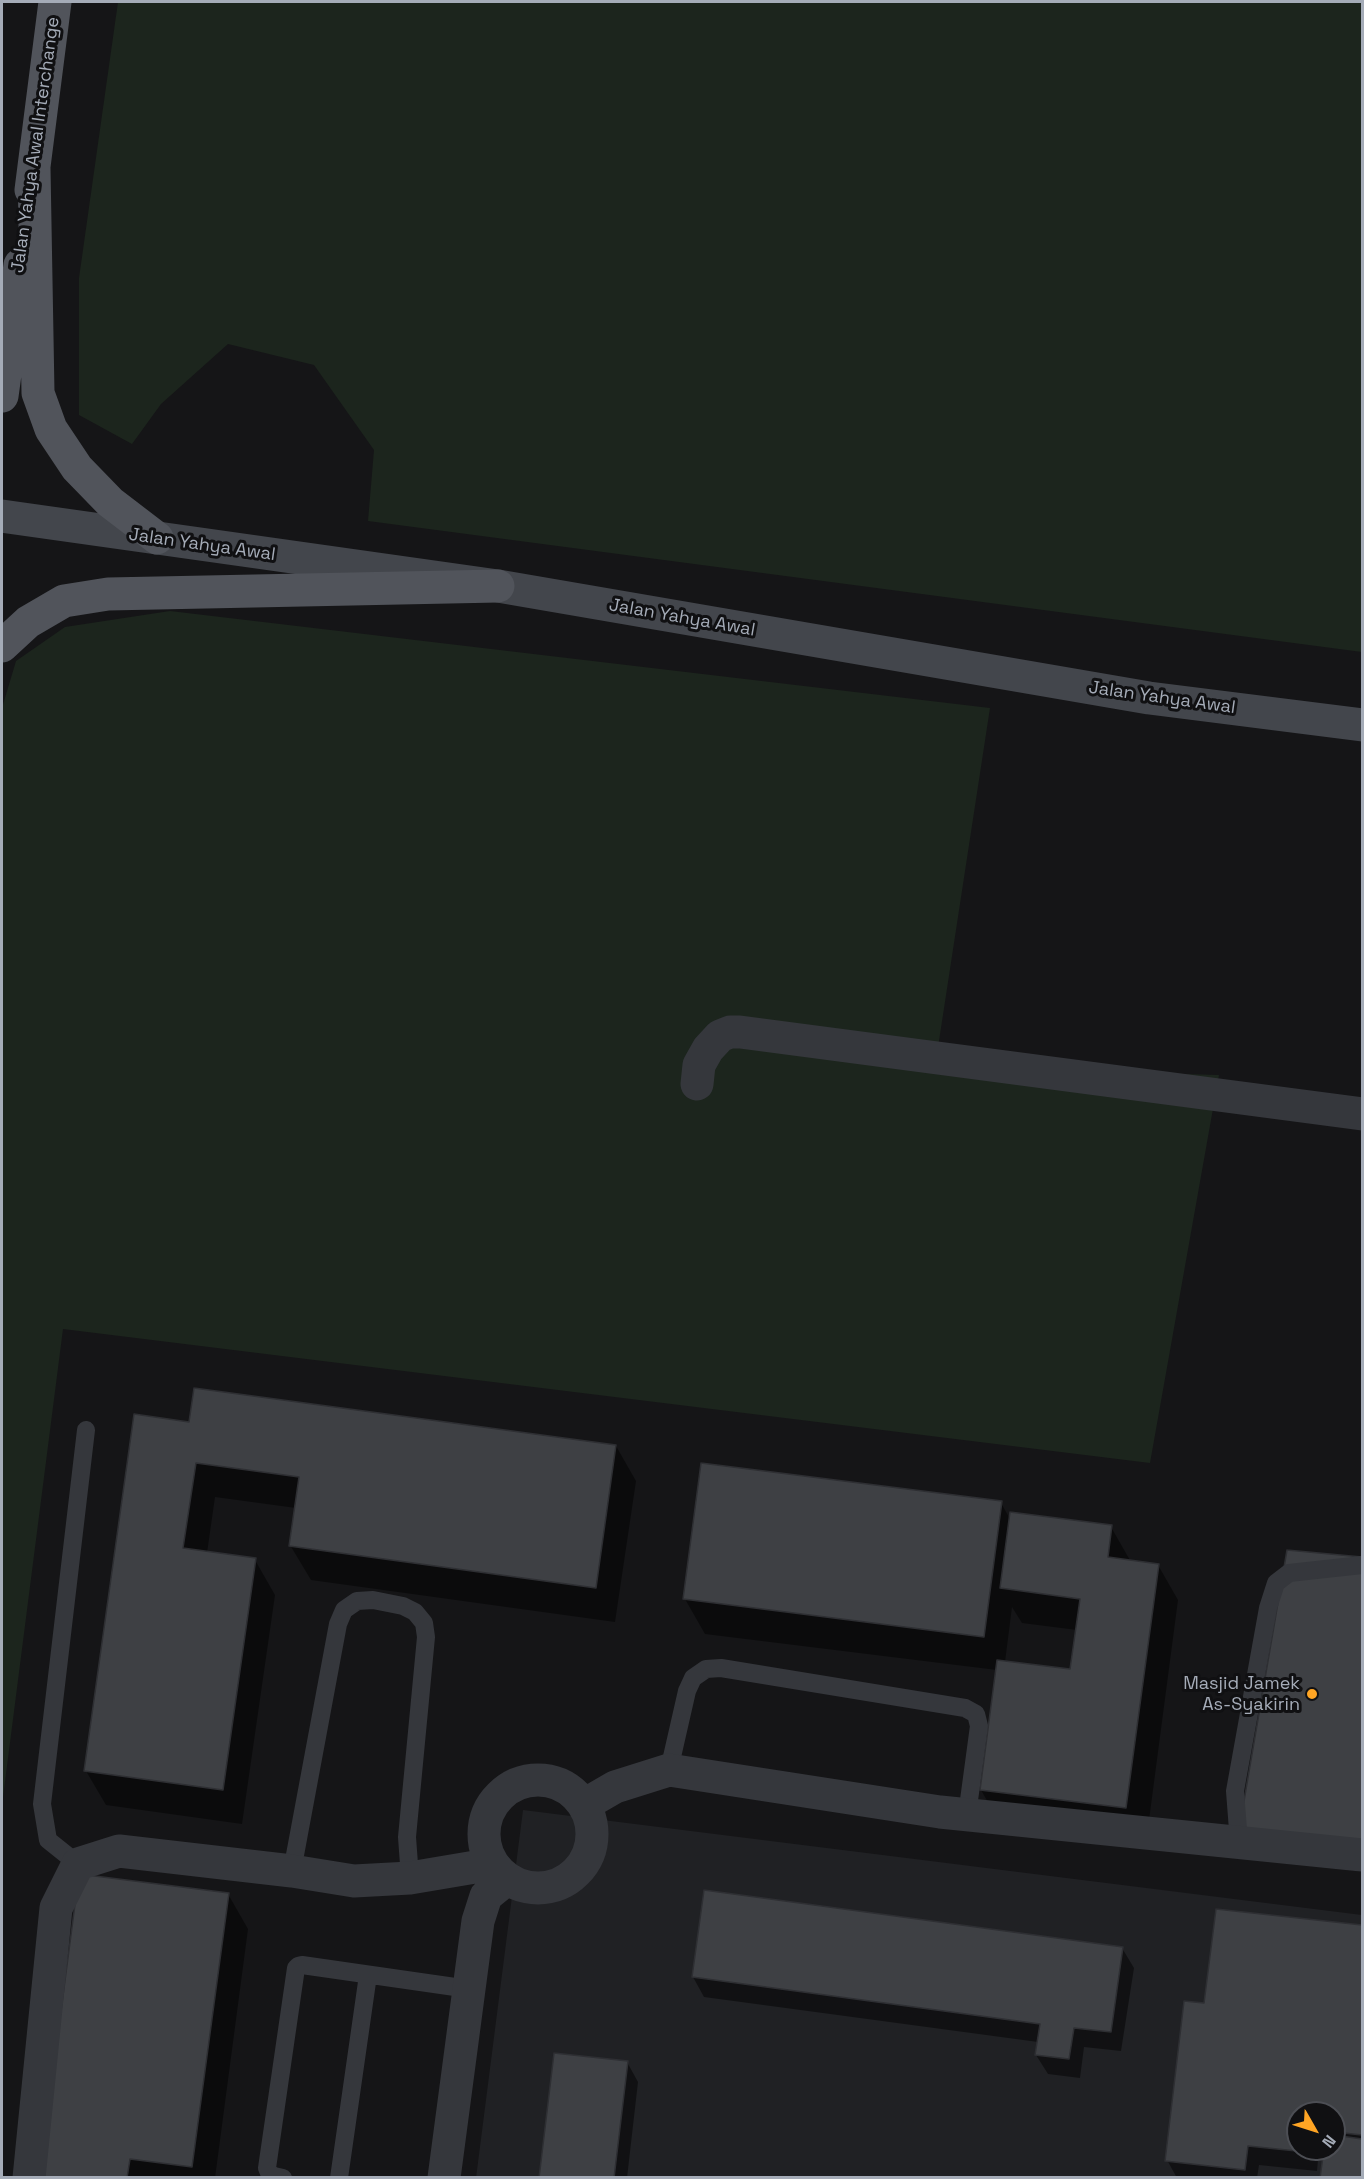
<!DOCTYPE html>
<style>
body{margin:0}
#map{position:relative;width:1364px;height:2179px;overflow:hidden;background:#151517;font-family:"Space Grotesk",sans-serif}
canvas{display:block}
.frame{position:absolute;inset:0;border:3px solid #a5acb8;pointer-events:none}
.north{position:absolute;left:1286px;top:2101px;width:60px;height:60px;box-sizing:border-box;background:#101012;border:2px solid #4c4e54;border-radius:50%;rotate:129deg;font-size:16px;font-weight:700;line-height:24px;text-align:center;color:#a5acb8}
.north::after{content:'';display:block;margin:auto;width:21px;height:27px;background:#ffa524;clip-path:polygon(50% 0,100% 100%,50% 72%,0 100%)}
</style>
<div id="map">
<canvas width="1364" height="2179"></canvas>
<div class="frame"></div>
<div class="north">N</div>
</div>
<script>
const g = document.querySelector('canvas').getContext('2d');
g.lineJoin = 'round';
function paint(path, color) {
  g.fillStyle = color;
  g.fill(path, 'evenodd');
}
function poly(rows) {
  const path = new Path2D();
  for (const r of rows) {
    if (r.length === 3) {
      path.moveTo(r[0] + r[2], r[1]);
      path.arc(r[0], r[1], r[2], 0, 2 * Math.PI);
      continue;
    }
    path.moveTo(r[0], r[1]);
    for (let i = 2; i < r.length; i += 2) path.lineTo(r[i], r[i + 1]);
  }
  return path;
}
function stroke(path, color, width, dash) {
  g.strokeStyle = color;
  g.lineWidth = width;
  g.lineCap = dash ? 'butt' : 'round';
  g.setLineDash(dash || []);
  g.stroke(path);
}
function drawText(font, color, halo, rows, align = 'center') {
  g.font = font + ' "Space Grotesk",sans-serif';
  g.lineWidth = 6;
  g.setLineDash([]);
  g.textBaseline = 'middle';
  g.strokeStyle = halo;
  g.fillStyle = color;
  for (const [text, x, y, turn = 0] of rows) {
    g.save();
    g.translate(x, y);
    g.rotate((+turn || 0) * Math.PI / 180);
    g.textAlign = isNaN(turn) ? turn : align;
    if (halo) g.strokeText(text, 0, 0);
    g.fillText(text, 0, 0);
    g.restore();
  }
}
paint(poly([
 [523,1810,1362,1915,1362,2177,476,2178],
 [1298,2113,1334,2113,1334,2149,1298,2149]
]), '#202124');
paint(poly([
 [118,2,1362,2,1362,652,368,521,374,450,314,365,228,344,161,404,132,444,79,415,79,278],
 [170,611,990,708,935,1067,1219,1075,1150,1463,63,1329,2,1805,2,708,16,661,65,627]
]), '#1c251d');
paint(poly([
 [190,1424,616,1446,636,1481,615,1622,311,1580,290,1545,296,1508,215,1497,207,1553,255,1560,275,1595,242,1824,106,1805,86,1771],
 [1001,1503,1010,1519,1111,1527,1131,1562,1158,1565,1178,1600,1146,1843,1001,1825,981,1790,997,1670,705,1634,685,1599],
 [1012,1607,1022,1623,1077,1630,1072,1671,1005,1662],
 [1362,1559,1362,1872,1256,1855],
 [228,1894,248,1929,215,2178,41,2178],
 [1217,1911,1362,1927,1362,2178,1321,2178,1325,2149,1334,2149,1334,2113,1298,2113,1298,2149,1319,2149,1317,2171,1259,2165,1257,2178,1177,2178,1167,2160,1206,2005],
 [1122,1948,1134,1968,1121,2051,1084,2047,1080,2078,1048,2074,1036,2055,1038,2042,704,1997,693,1977],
 [627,2062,638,2082,627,2178,540,2178]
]), '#0007');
const building = poly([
 [194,1388,616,1445,596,1588,289,1546,299,1477,196,1463,183,1548,256,1558,223,1790,84,1771,134,1414,189,1422,194,1388],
 [701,1463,1002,1501,984,1637,683,1599,701,1463],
 [1010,1512,1112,1525,1108,1557,1159,1564,1126,1808,980,1790,997,1660,1070,1669,1080,1599,1000,1588,1010,1512],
 [1287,1550,1362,1557,1362,1848,1239,1830,1287,1550],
 [79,1874,229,1893,192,2167,130,2159,127,2178,39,2178,79,1874],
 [704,1890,1123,1947,1111,2032,1074,2028,1069,2059,1035,2055,1040,2024,692,1977,704,1890],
 [1216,1909,1362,1925,1362,2135,1334,2132,1334,2113,1298,2113,1298,2149,1306,2149,1306,2152,1248,2146,1245,2170,1165,2161,1184,2001,1204,2003,1216,1909],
 [554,2053,628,2061,614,2178,539,2178,554,2053],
 [1334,2135,1362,2139,1362,2178,1320,2178,1324,2149,1334,2149,1334,2135]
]);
paint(building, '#3e4044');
stroke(building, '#2e2f33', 1.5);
stroke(poly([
 [669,1770,687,1691,693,1678,706,1669,721,1668,965,1708,976,1714,979,1726,967,1815],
 [1239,1843,1235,1791,1268,1608,1276,1583,1289,1573,1362,1565],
 [78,1864,48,1840,42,1804,86,1430],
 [292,1871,338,1624,344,1610,357,1601,373,1600,403,1606,415,1612,424,1623,426,1637,407,1837,410,1878],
 [283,2178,274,2176,269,2173,267,2168,296,1968,298,1966,302,1965,469,1989],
 [339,2178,368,1975]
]), '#35373c', 18);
stroke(poly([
 [697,1084,699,1065,708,1049,720,1036,730,1032,740,1032,1362,1114],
 [538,1834,54],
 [584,1805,615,1787,669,1770,940,1812,1362,1855],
 [29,2178,56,1908,78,1864,119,1851,292,1871,354,1881,410,1878,493,1864],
 [444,2178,478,1921,486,1896,507,1879]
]), '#35373c', 33);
stroke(poly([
 [2,516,498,586,1149,698,1362,725]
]), '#43464c', 33);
stroke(poly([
 [34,168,38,393,51,429,77,468,110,502,157,538],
 [31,190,55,2],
 [2,396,20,265],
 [2,646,28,622,64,601,108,594,498,586]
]), '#51545b', 33);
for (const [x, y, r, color] of [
 [1312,1694,6,"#ffa524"]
]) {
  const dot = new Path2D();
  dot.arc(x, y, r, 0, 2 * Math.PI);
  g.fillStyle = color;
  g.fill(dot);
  stroke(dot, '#101012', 2);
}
drawText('18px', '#a5acb8', '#101012', [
 ["Jalan Yahya Awal Interchange",36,145,-82],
 ["Jalan Yahya Awal",202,545,8],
 ["Jalan Yahya Awal",682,618,10],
 ["Jalan Yahya Awal",1162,698,8]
]);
drawText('18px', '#a5acb8', '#101012', [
 ["Masjid Jamek",1300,1684],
 ["As-Syakirin",1300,1705]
], 'right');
</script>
